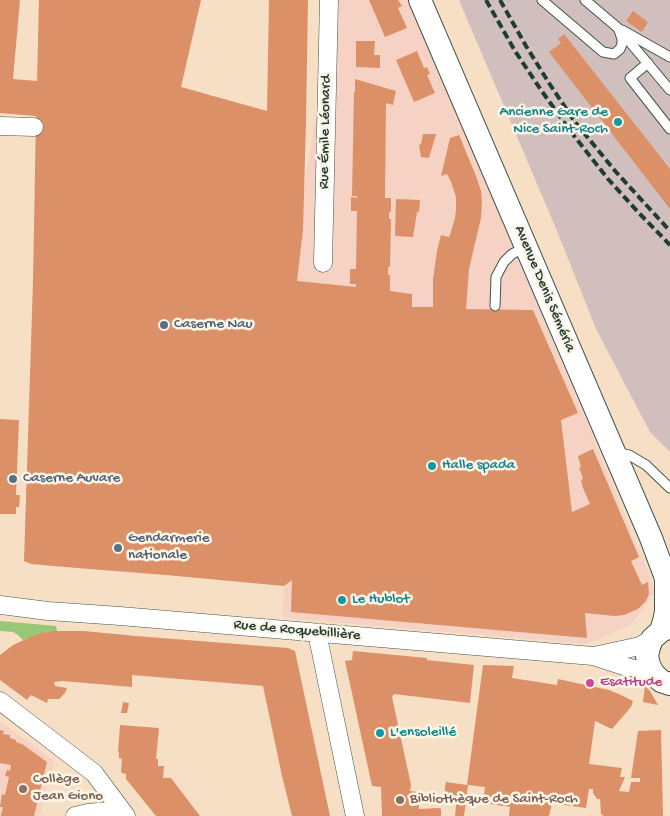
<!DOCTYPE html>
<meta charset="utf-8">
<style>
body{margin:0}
canvas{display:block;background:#f6dfc4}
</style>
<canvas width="670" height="816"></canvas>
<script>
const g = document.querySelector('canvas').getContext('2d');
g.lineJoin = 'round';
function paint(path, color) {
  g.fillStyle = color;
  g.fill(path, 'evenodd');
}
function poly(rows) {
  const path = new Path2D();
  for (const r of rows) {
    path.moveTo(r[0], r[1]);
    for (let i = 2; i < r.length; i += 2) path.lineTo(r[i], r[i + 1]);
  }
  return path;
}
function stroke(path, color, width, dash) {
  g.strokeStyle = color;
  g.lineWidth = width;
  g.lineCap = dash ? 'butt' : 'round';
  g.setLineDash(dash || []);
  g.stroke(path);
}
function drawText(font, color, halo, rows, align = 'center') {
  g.font = font + ' "Gochi Hand",sans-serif';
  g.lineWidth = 5;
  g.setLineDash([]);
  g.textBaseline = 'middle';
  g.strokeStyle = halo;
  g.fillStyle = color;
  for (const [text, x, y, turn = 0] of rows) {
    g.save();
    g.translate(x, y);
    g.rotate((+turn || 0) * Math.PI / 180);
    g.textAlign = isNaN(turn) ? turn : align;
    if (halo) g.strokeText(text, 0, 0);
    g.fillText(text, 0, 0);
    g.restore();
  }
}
paint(poly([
 [335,0,409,0,590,430,656,591,631,625,587,644,283,618,292,259],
 [0,721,54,761,40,816,0,816]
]), '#f6d2c4');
paint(poly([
 [459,0,670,0,670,452,650,432,596,329,557,231]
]), '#d1bfbe');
paint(poly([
 [0,621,56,626,57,631,43,633,23,640,18,635,13,632,0,631]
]), '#98c776');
paint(poly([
 [0,0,20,0,13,79,37,81,39,0,201,0,181,87,267,111,269,0,308,0,306,121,303,230,297,281,356,287,356,284,350,284,350,269,356,269,357,211,351,211,351,197,357,198,357,196,352,196,354,92,355,92,355,79,396,91,393,105,386,103,385,198,391,198,391,212,389,212,389,219,391,219,390,267,388,267,388,275,390,275,390,291,412,294,412,307,433,307,433,279,437,251,441,235,449,237,450,235,455,218,456,209,456,197,451,182,447,174,441,176,450,138,459,135,476,176,481,191,482,201,481,218,469,269,466,309,533,310,578,413,561,420,572,512,590,504,583,488,581,481,583,478,579,468,581,467,578,456,593,449,639,557,631,561,642,585,648,582,649,594,646,601,638,609,624,615,615,616,585,613,587,638,291,612,292,580,284,586,166,575,77,568,31,564,24,561,33,281,36,116,0,113],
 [369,0,398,0,402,6,398,8,407,28,385,37],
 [633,11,648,22,642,32,626,21],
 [564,34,670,169,670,209,549,52,561,43,558,39],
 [356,41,375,41,374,55,380,55,380,68,356,67],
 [417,51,424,68,427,67,430,74,427,75,435,93,414,102,396,60],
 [423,134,436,134,429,158,421,157,419,145,421,144],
 [396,199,420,200,419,212,417,212,413,237,395,236],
 [0,419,19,420,16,495,20,495,19,507,16,507,16,514,0,514],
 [53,631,84,631,136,636,288,648,295,651,330,816,292,816,282,776,263,686,132,675,132,687,63,681,54,682,55,686,67,688,65,693,59,699,48,699,47,703,31,695,27,700,0,680,0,655,13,645,28,638,41,633],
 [353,651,427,658,427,660,474,665,470,703,394,694,392,697,411,785,410,791,418,792,419,809,439,808,441,809,441,816,382,816,381,787,372,786,345,661,352,660],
 [483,665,514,666,512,678,557,685,558,679,609,690,621,695,633,701,631,707,612,729,595,721,589,764,622,768,620,777,625,777,619,791,629,792,631,782,640,782,640,778,631,778,638,731,661,730,663,816,604,816,601,814,600,799,597,799,593,793,593,789,589,789,586,808,552,803,549,816,509,816,510,807,483,803,485,787,468,785,464,816,455,816,457,796,444,795,446,782,467,785],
 [645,686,650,691,658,705,643,702],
 [123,702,129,703,127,713,121,713],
 [120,725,159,728,156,759,158,759,158,766,164,766,163,778,171,778,200,816,156,816,126,779,126,774,122,773,121,772,122,759,119,758,119,752,118,752],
 [0,730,4,731,3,734,10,735,10,738,16,740,16,742,22,744,47,762,34,816,1,816,3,807,0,807,2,794,5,795,9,777,5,776,7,770,10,771,11,765,0,763]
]), '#dc9068');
const service = poly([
 [542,0,603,52,614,54,620,49,622,44,622,39,619,30],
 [585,0,618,28,670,90],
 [622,30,670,57],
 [648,63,630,78,670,129],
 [495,306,496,277,504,262,512,254,526,247],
 [616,452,629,455,646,465,670,488]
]);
const minor = poly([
 [0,126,34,127],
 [323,263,329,0],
 [0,605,48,611,120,616,593,656,630,668,653,673],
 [320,633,319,643,321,652,355,816],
 [594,656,640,646,652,639],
 [0,701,94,773,126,816],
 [75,816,88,813,109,811,124,814]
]);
const tertiary = poly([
 [420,0,651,538,670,589],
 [670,627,661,631,652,639,649,647,647,656,649,665,653,673,661,681,670,684],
 [661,631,664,621,666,612,666,579]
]);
stroke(service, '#3f554a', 11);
stroke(minor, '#3f554a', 19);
stroke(tertiary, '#3f554a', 24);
stroke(service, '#fff', 9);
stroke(minor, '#fff', 18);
stroke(tertiary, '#fff', 22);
stroke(poly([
 [486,0,515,51,541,90,571,132,608,179,638,212,670,245],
 [500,0,526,46,549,83,575,122,616,172,670,231]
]), '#1f3d34', 4, [8, 4]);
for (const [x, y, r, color] of [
 [618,122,5,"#0f9aa8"],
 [164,325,5,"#5c6f8a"],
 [432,466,5,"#0f9aa8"],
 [13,479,5,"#5c6f8a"],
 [118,548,5,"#5c6f8a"],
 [342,600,5,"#0f9aa8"],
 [590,683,5,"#d1479c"],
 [380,733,5,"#0f9aa8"],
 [23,789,5,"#8d6e63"],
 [400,800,5,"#8d6e63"]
]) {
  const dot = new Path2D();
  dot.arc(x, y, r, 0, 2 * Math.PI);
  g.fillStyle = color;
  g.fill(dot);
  stroke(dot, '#fcf5e5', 2);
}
drawText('15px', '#0d838f', '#fcf5e5', [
 ["Ancienne Gare de",608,113,"right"],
 ["Nice Saint-Roch",608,130,"right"],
 ["Halle spada",442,466],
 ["Le Hublot",352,600],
 ["L'ensoleillé",390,733]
], 'left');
drawText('15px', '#1f3d34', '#fcf5e5', [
 ["Rue Émile Léonard",326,132,-89],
 ["Avenue Denis Séméria",544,289,67],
 ["Rue de Roquebillière",297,631,5]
]);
drawText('15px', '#4e5e75', '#fcf5e5', [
 ["Caserne Nau",174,325],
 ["Caserne Auvare",23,479],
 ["Gendarmerie",128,539],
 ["nationale",128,556]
], 'left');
drawText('15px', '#b23c85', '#fcf5e5', [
 ["Esatitude",600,683]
], 'left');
drawText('15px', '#785e54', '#fcf5e5', [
 ["Collège",33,780],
 ["Jean Giono",33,797],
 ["Bibliothèque de Saint-Roch",410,800]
], 'left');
</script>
